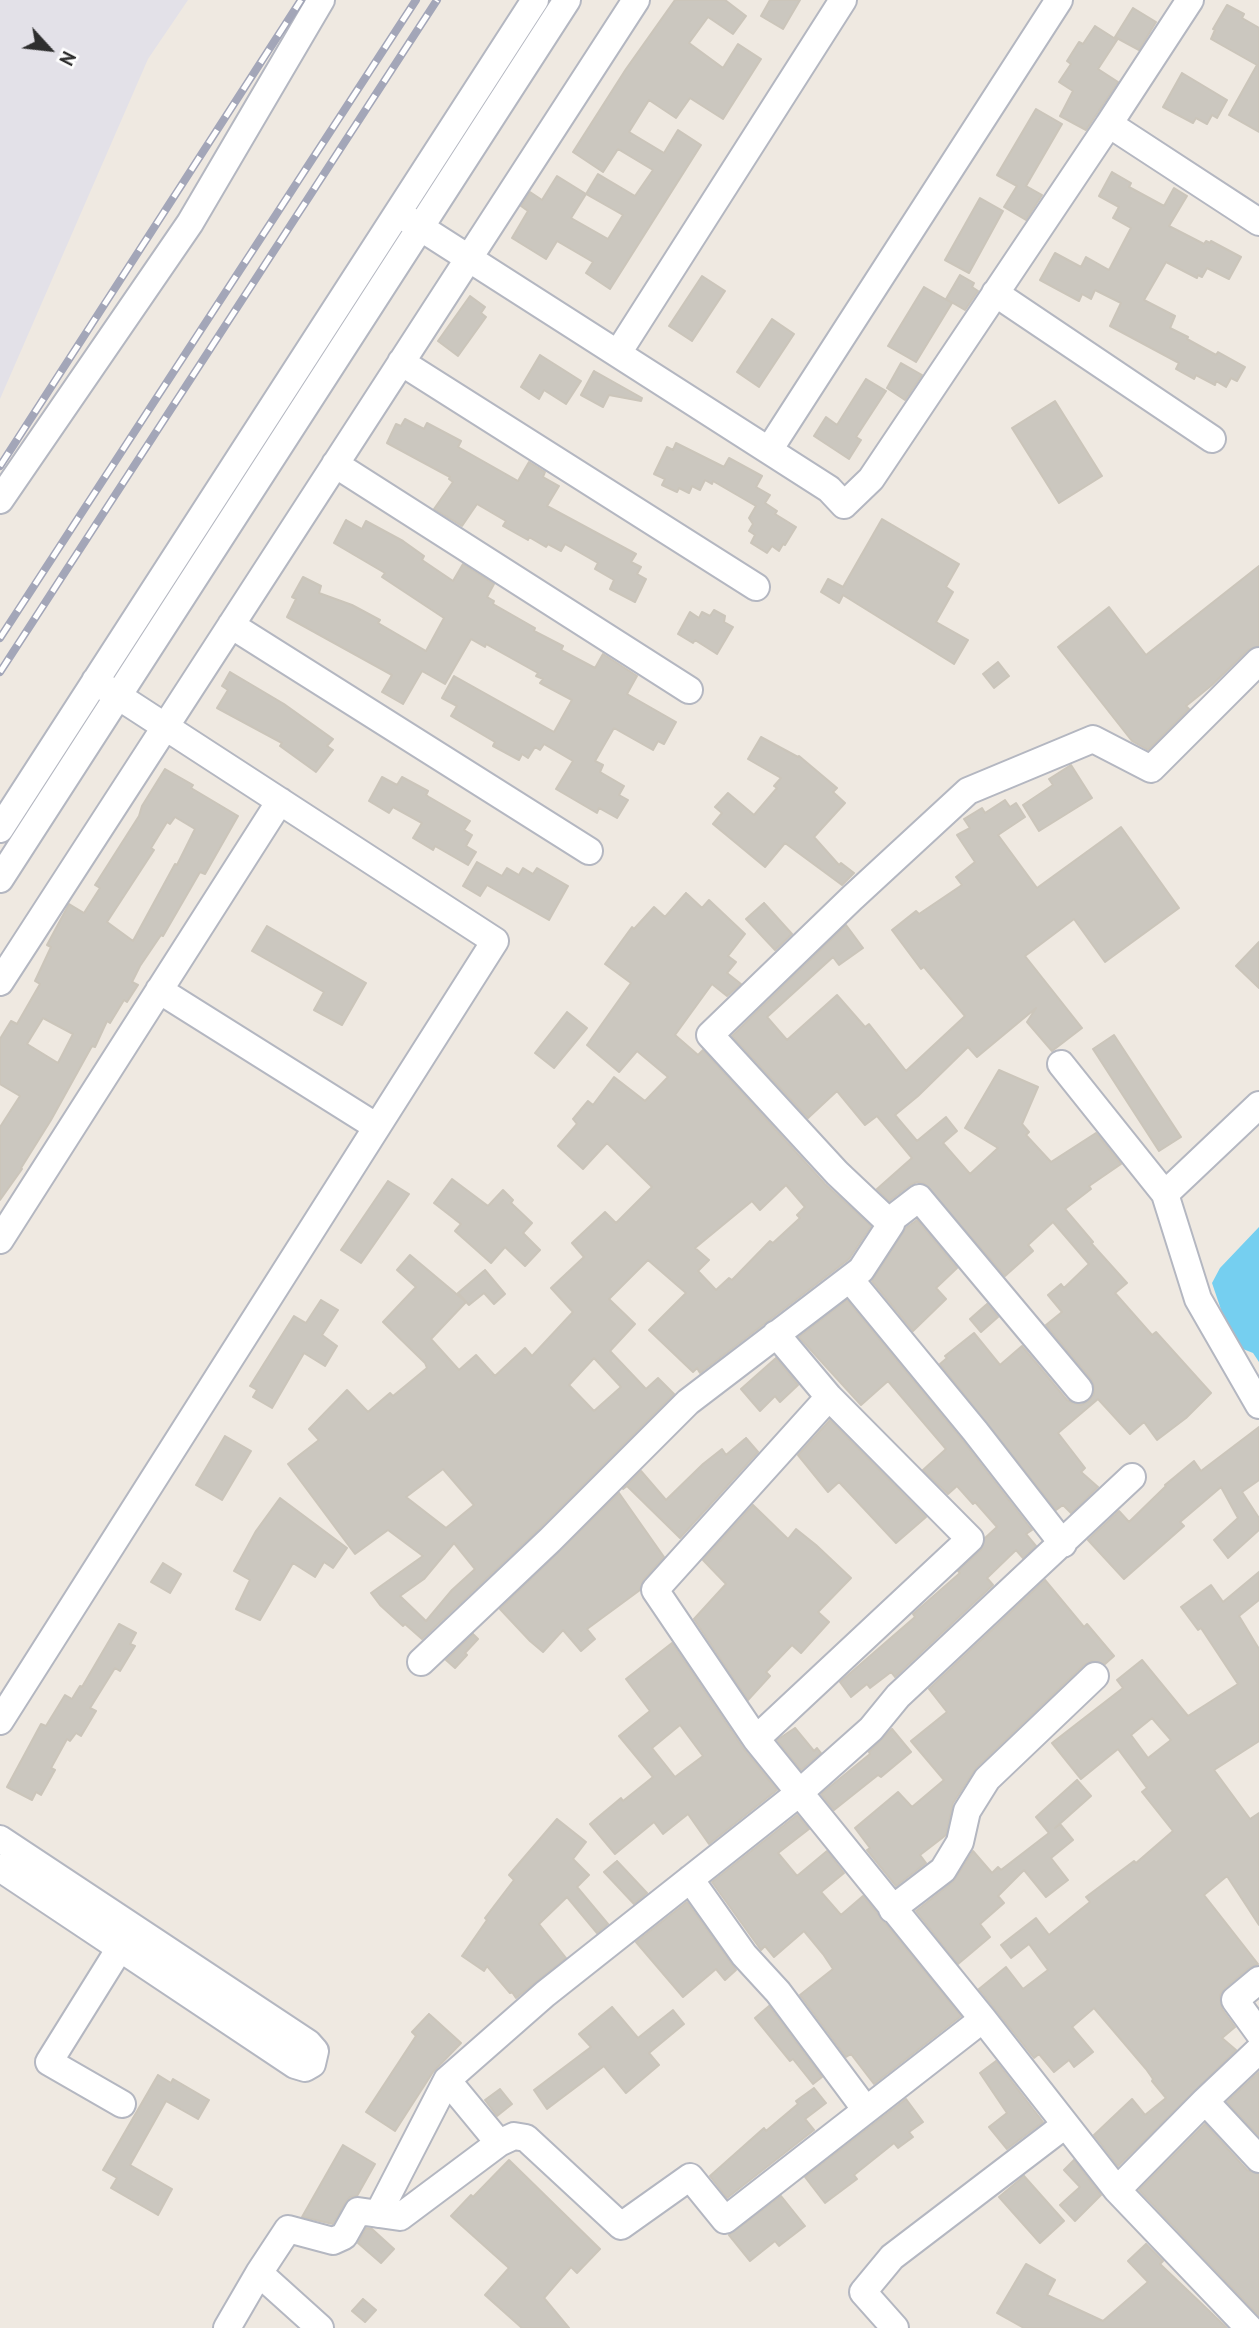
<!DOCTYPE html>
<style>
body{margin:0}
#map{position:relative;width:1259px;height:2328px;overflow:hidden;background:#efe9e1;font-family:"PT Sans",sans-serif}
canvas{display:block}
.north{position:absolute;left:14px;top:14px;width:70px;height:70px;-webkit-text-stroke:5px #fff;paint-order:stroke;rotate:117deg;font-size:19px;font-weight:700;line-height:28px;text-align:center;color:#2e2e2e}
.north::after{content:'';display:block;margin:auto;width:24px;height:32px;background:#2e2e2e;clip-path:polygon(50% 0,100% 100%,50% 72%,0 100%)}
</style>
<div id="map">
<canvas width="1259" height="2328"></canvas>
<div class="north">N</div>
</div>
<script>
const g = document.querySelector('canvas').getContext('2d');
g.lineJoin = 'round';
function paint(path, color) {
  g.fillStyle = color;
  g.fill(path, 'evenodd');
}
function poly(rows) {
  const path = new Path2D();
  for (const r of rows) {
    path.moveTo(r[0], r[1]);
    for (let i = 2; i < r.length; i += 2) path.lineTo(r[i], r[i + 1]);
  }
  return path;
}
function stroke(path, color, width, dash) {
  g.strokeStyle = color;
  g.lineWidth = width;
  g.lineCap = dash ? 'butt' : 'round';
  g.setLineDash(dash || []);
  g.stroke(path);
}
paint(poly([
 [0,0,188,0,148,59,0,399]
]), '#e3e1e8');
paint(poly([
 [1259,1227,1259,1362,1253,1353,1233,1345,1212,1283,1220,1268]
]), '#75cff0');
const building = poly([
 [675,0,725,0,746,16,733,34,708,17,689,43,723,68,738,44,761,59,723,119,690,98,676,118,649,100,629,132,664,153,678,130,701,145,610,289,586,273,593,262,557,241,546,259,512,238,528,211,521,206,530,192,542,200,557,176,586,194,571,218,608,239,623,215,586,194,598,174,635,196,653,170,618,149,603,172,573,152,626,69,675,0],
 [770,0,800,0,783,29,761,16,770,0],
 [1227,5,1244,14,1242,18,1259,28,1259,132,1229,115,1257,65,1211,39,1215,30,1213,29,1227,5],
 [1133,8,1156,22,1139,50,1115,37,1133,8],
 [1095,26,1117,40,1098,69,1118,82,1086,130,1060,116,1073,91,1059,82,1071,64,1067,61,1079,42,1083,44,1095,26],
 [1182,73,1227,100,1217,118,1212,115,1207,124,1196,118,1193,123,1163,107,1182,73],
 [1036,109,1062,124,1026,186,1042,195,1026,220,1004,207,1017,186,997,175,1036,109],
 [1112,172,1131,183,1129,187,1164,206,1174,188,1187,196,1169,226,1204,244,1206,241,1210,243,1211,241,1241,257,1229,279,1207,268,1202,277,1198,275,1197,278,1166,262,1144,300,1175,316,1170,328,1188,337,1187,339,1216,355,1218,352,1245,367,1237,381,1231,378,1226,387,1216,381,1215,385,1196,375,1194,379,1176,369,1179,363,1110,326,1121,303,1095,290,1091,299,1082,294,1079,301,1040,280,1055,253,1081,267,1086,257,1109,270,1131,228,1113,218,1119,207,1099,196,1112,172],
 [980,198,1003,211,969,273,945,260,980,198],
 [960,275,974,283,972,287,978,291,965,310,946,299,960,275],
 [702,276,725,291,692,341,669,326,702,276],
 [924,287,952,303,916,362,888,346,924,287],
 [470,296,485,307,481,313,486,317,458,356,438,341,470,296],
 [772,319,794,334,759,387,737,372,772,319],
 [540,355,581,381,566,404,544,390,539,399,521,387,540,355],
 [901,363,922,375,905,400,887,388,901,363],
 [594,371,642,398,641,401,609,395,603,407,581,395,594,371],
 [866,379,886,391,856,437,861,440,849,459,814,436,826,417,837,425,866,379],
 [1055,401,1102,476,1059,503,1012,428,1055,401],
 [405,419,424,429,427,423,461,441,458,447,518,481,529,462,545,472,543,477,559,486,547,506,636,554,631,562,641,567,637,574,646,579,635,602,610,589,614,580,595,569,598,563,565,544,561,551,548,544,546,547,529,537,528,540,503,526,506,521,477,504,462,526,434,509,453,482,449,479,450,477,387,443,396,424,401,426,405,419],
 [676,443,724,467,729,458,762,476,756,487,770,495,765,503,777,511,775,514,796,527,785,545,783,544,779,551,772,546,767,553,751,543,755,535,749,531,753,524,749,518,756,506,713,481,712,484,705,480,700,490,692,486,689,493,679,488,677,492,662,485,665,479,654,474,667,447,673,450,676,443],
 [882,519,959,564,946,587,953,592,936,622,968,640,954,664,843,595,839,603,821,592,828,579,843,587,882,519],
 [346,520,362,529,366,521,403,541,424,556,422,560,453,581,463,564,494,584,487,597,494,601,493,604,535,628,534,631,563,646,561,650,595,668,603,654,637,676,627,694,676,722,664,744,658,741,653,750,614,728,595,761,603,765,600,772,624,786,619,795,628,800,617,818,599,808,597,813,556,789,573,761,544,744,540,750,535,747,528,758,522,754,519,760,493,746,495,742,451,716,457,706,442,698,454,676,554,732,572,700,540,683,543,679,536,676,538,673,486,644,485,647,471,639,445,684,422,671,403,704,382,692,392,675,287,617,296,599,292,597,303,577,321,586,319,593,352,605,380,620,378,623,426,651,444,618,382,577,385,573,334,543,346,520],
 [1259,566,1259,646,1248,650,1212,685,1186,706,1189,709,1148,750,1132,741,1058,647,1109,607,1146,655,1259,566],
 [714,610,725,616,724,622,733,627,717,654,695,640,693,643,678,634,690,612,699,618,702,612,710,616,714,610],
 [998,662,1009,676,994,688,983,674,998,662],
 [230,672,284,704,333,739,327,746,333,750,316,772,280,746,282,743,217,708,228,690,222,686,230,672],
 [761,737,798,757,799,756,837,788,833,792,845,803,814,837,839,865,841,863,854,873,842,885,785,843,765,867,713,824,722,813,715,807,728,793,754,815,777,788,774,786,781,778,748,759,761,737],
 [1071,765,1092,798,1039,831,1023,805,1053,785,1049,779,1071,765],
 [165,769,193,785,191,788,238,816,205,874,200,872,163,936,161,935,140,966,132,982,138,985,127,1002,124,1000,110,1023,107,1021,95,1047,92,1046,51,1120,21,1168,22,1169,0,1200,0,1127,20,1096,0,1084,0,1039,11,1021,17,1024,40,984,35,981,51,947,47,945,69,904,84,913,100,888,95,885,139,816,142,806,165,769],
 [175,817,195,829,177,865,175,864,133,941,107,922,154,850,151,848,167,822,170,824,175,817],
 [43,1018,73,1034,58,1063,27,1044,43,1018],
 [382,777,397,785,402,777,428,791,426,795,429,797,470,821,464,830,472,835,466,846,476,852,468,865,435,846,433,850,413,838,422,823,393,807,389,813,369,801,382,777],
 [1005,800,1010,807,1016,803,1025,817,998,835,1037,888,1121,827,1179,908,1105,962,1074,919,1025,956,1082,1028,1052,1051,1027,1022,1036,1008,977,1057,968,1047,918,1096,895,1115,917,1141,946,1117,957,1131,943,1143,970,1174,998,1148,965,1128,999,1070,1038,1087,1022,1124,1029,1132,1026,1135,1051,1162,1096,1133,1121,1164,1089,1186,1091,1189,1065,1209,1093,1242,1091,1243,1127,1283,1115,1293,1152,1335,1156,1332,1211,1393,1186,1418,1157,1440,1144,1422,1130,1434,1098,1399,1058,1433,1085,1468,1081,1472,1098,1487,1071,1513,1063,1505,1056,1510,940,1364,947,1358,945,1356,974,1333,1000,1365,1022,1346,1067,1400,1073,1403,1081,1405,1089,1401,1094,1394,1094,1386,1091,1379,1046,1325,1062,1312,1048,1295,1061,1284,1064,1288,1089,1264,1053,1222,1028,1245,1033,1251,1005,1276,925,1184,917,1182,910,1185,889,1201,877,1189,912,1158,877,1116,865,1125,837,1091,808,1118,732,1036,846,925,863,948,839,965,833,957,767,1017,787,1040,837,995,865,1027,869,1024,906,1071,965,1016,924,967,921,969,892,930,916,911,919,914,962,885,956,877,975,862,957,835,970,828,964,819,982,808,985,813,1005,800],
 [477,862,502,876,507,868,519,875,523,868,533,874,537,868,568,886,549,920,487,885,480,896,463,886,477,862],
 [686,893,702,908,709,900,745,934,728,956,736,962,727,973,741,984,727,996,712,984,675,1035,698,1055,703,1050,825,1184,871,1226,849,1259,700,1373,697,1368,693,1372,649,1330,686,1293,648,1260,609,1299,635,1324,610,1351,646,1389,658,1378,674,1394,539,1529,422,1639,405,1624,403,1626,380,1605,371,1593,423,1556,388,1530,355,1554,288,1464,319,1440,309,1429,347,1390,368,1412,390,1393,393,1396,427,1368,425,1363,383,1322,416,1287,397,1270,410,1255,466,1302,431,1339,459,1370,476,1355,495,1376,525,1348,532,1356,573,1312,551,1288,584,1257,572,1243,605,1212,616,1223,652,1187,607,1143,583,1169,558,1146,577,1124,573,1119,588,1101,593,1105,614,1077,645,1101,668,1077,637,1051,619,1072,587,1045,631,983,605,964,632,927,634,929,654,907,665,917,686,893],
 [786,1185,805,1207,797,1215,800,1218,773,1243,770,1241,732,1280,729,1278,716,1290,698,1271,709,1260,695,1248,752,1201,760,1210,786,1185],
 [594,1358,621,1387,594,1411,569,1385,594,1358],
 [443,1469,474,1505,446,1528,406,1497,443,1469],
 [454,1543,475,1569,452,1590,426,1621,400,1596,424,1579,454,1543],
 [764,903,792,934,775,950,746,919,764,903],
 [267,926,366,983,342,1025,314,1010,324,992,252,951,267,926],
 [1259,942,1259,988,1236,966,1259,942],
 [567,1012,587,1028,554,1068,535,1053,567,1012],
 [1114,1035,1181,1137,1159,1151,1093,1049,1114,1035],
 [452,1179,488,1206,503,1190,513,1200,511,1203,532,1223,523,1233,540,1250,525,1266,505,1247,491,1263,455,1231,461,1224,434,1203,452,1179],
 [388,1181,409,1194,361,1263,341,1250,388,1181],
 [917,1220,957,1268,936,1288,946,1299,913,1331,872,1281,906,1228,917,1220],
 [485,1270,505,1294,494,1304,484,1293,469,1305,458,1293,485,1270],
 [321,1300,338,1310,322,1335,337,1346,325,1366,304,1353,272,1408,253,1397,257,1390,250,1386,294,1316,306,1323,321,1300],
 [847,1300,963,1441,1032,1530,1026,1534,1036,1546,1023,1558,1016,1550,987,1578,993,1585,895,1677,891,1672,870,1688,867,1684,851,1697,840,1682,915,1617,913,1614,960,1573,958,1571,981,1550,985,1538,997,1527,975,1502,973,1504,957,1486,948,1494,923,1470,946,1449,888,1381,861,1405,799,1337,847,1300],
 [987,1304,998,1317,981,1332,970,1319,987,1304],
 [776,1358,798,1385,780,1402,775,1396,760,1411,741,1389,776,1358],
 [830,1420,926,1517,896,1543,839,1482,828,1492,798,1455,830,1420],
 [1259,1427,1259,1480,1242,1492,1259,1518,1259,1530,1228,1558,1214,1540,1238,1518,1221,1487,1180,1522,1184,1526,1124,1579,1088,1540,1119,1511,1129,1522,1166,1486,1165,1485,1194,1461,1201,1471,1259,1427],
 [225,1436,251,1451,222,1500,196,1485,225,1436],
 [746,1438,758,1452,680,1538,627,1486,623,1489,641,1471,666,1500,703,1464,722,1449,726,1455,746,1438],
 [619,1493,664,1557,643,1580,640,1590,587,1629,595,1639,581,1651,563,1630,543,1652,530,1641,500,1609,619,1493],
 [280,1498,347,1548,333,1568,324,1562,315,1577,293,1563,260,1620,236,1609,250,1580,234,1571,256,1531,280,1498],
 [753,1505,788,1539,796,1529,816,1545,851,1578,818,1612,829,1622,801,1653,792,1645,766,1672,770,1676,748,1700,694,1619,726,1584,703,1560,753,1505],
 [163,1563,181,1574,170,1593,151,1582,163,1563],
 [1259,1572,1259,1600,1239,1616,1259,1649,1259,1741,1214,1770,1250,1819,1259,1813,1259,1925,1227,1876,1204,1895,1258,1964,1249,1968,1225,1988,1220,1995,1222,2009,1235,2027,1222,2038,1236,2050,1118,2166,1094,2135,1132,2099,1145,2115,1166,2098,1152,2081,1153,2079,1146,2069,1094,2008,1072,2027,1093,2052,1074,2067,1069,2060,1054,2072,1039,2054,1034,2058,979,1989,1006,1967,1023,1989,1048,1970,1029,1944,1011,1958,1001,1945,1036,1918,1049,1935,1090,1902,1086,1897,1134,1861,1136,1863,1173,1831,1142,1792,1147,1788,1118,1749,1081,1779,1052,1743,1123,1688,1117,1680,1142,1660,1188,1716,1238,1684,1201,1628,1198,1630,1181,1607,1211,1585,1223,1602,1259,1572],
 [1152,1718,1171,1740,1148,1758,1131,1735,1152,1718],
 [1045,1580,1084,1627,1087,1624,1114,1656,1105,1664,1092,1661,1084,1665,976,1768,953,1803,946,1835,920,1855,926,1863,896,1886,867,1850,870,1848,855,1828,898,1792,912,1807,944,1780,911,1741,947,1712,929,1689,1045,1580],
 [119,1624,136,1633,130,1644,135,1646,120,1671,115,1668,90,1708,96,1711,81,1736,76,1733,70,1741,67,1739,51,1768,55,1770,41,1795,36,1792,32,1800,7,1787,41,1724,46,1726,65,1695,72,1699,80,1686,82,1687,119,1624],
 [473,1634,478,1639,465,1653,467,1655,455,1668,446,1660,473,1634],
 [672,1643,743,1748,777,1790,709,1844,688,1814,663,1834,654,1822,615,1854,590,1824,621,1798,623,1801,653,1777,619,1736,650,1711,626,1679,672,1643],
 [680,1725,703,1756,675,1777,652,1748,680,1725],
 [795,1728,814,1751,817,1748,821,1753,801,1770,777,1740,795,1728],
 [892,1729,911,1752,881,1777,878,1775,834,1810,821,1794,870,1754,869,1752,892,1729],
 [1077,1780,1091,1796,1055,1828,1060,1824,1073,1840,1051,1858,1068,1880,1046,1897,1024,1870,998,1896,1004,1903,980,1924,990,1937,958,1964,916,1911,953,1882,973,1851,992,1873,998,1867,1001,1870,1049,1833,1036,1817,1077,1780],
 [797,1815,809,1829,778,1853,797,1876,827,1851,844,1873,821,1892,841,1915,863,1896,961,2016,874,2084,851,2054,846,2057,800,1995,833,1969,823,1954,804,1931,774,1957,765,1946,761,1950,712,1882,797,1815],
 [557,1819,586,1842,573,1859,589,1875,577,1887,608,1924,597,1933,567,1897,539,1924,566,1958,516,1998,512,1992,510,1993,487,1966,484,1971,462,1956,487,1920,485,1918,514,1880,509,1875,557,1819],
 [617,1861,647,1893,634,1904,604,1872,617,1861],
 [687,1902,736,1970,725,1980,716,1969,683,1997,636,1942,687,1902],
 [769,2006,822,2077,813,2084,793,2059,790,2061,755,2018,769,2006],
 [612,2007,638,2038,673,2010,684,2024,649,2053,659,2065,626,2093,604,2066,547,2109,534,2090,591,2047,579,2034,612,2007],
 [429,2014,461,2043,433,2072,395,2131,366,2112,416,2036,412,2032,429,2014],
 [996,2061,1043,2122,1007,2149,989,2127,1007,2113,980,2073,996,2061],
 [1259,2072,1259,2136,1227,2102,1259,2072],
 [158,2075,171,2083,173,2079,209,2100,198,2119,166,2101,130,2165,172,2189,158,2215,111,2188,117,2178,103,2170,158,2075],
 [814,2088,826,2103,805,2119,814,2130,727,2198,710,2176,764,2128,766,2131,798,2104,796,2101,814,2088],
 [500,2089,512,2104,497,2116,485,2100,500,2089],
 [906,2099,923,2122,909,2132,913,2137,898,2148,894,2143,854,2175,857,2179,825,2203,805,2177,906,2099],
 [1205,2124,1247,2170,1259,2174,1259,2316,1139,2190,1205,2124],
 [343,2145,375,2164,357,2196,350,2197,345,2203,333,2224,302,2217,343,2145],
 [509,2160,600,2249,577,2273,571,2267,544,2298,569,2328,522,2328,485,2295,509,2268,451,2216,471,2195,473,2197,509,2160],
 [1074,2160,1101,2195,1075,2221,1060,2205,1080,2187,1064,2170,1074,2160],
 [1024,2176,1064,2221,1040,2243,999,2197,1024,2176],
 [781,2196,805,2226,779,2246,775,2241,750,2261,729,2235,781,2196],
 [366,2228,372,2229,394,2249,381,2263,358,2243,366,2228],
 [1146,2244,1163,2261,1160,2264,1227,2328,1024,2328,997,2313,1026,2264,1055,2280,1047,2295,1103,2321,1148,2282,1128,2261,1146,2244],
 [363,2299,376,2310,365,2322,352,2311,363,2299]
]);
paint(building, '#cbc7bf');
stroke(building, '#cbc5ba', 2);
const minor = poly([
 [1190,0,1109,124,1259,222],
 [398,213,829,489,844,505,871,479,1109,124],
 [995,293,1212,439],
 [618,353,843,0],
 [401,362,756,587],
 [769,450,1059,0],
 [335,464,689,690],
 [0,500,190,223,321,0],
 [231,625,589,851],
 [0,829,535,0],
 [0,879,567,0],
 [0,982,636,0],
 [159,990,377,1127],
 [1061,1064,1165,1194,1198,1299,1259,1405],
 [1165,1194,1259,1105],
 [0,1240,280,801],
 [848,1280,853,1283,975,1431,1063,1544],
 [776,1334,829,1397],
 [1079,1389,919,1198,893,1218,891,1224,837,1173,710,1035,852,898,968,791,1093,739,1151,769,1259,661],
 [421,1662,550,1540,688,1402,861,1270,891,1224],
 [0,1721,495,941,95,681],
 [756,1739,970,1539,829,1397,655,1590,756,1739,983,2019,1117,2190],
 [0,1839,308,2043,315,2051,312,2064,305,2068,295,2065,0,1868],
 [690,1879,744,1955,778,1992,866,2110],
 [892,1909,943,1870,960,1842,967,1811,987,1779,1095,1676],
 [120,1948,49,2062,122,2104],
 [1259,1980,1235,2000,1259,2033],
 [1205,2101,1259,2159],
 [499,2143,447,2080,545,1994,799,1793,871,1729,898,1696,1132,1477],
 [378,2214,447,2080],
 [259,2273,288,2229,333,2241,344,2236,358,2211,400,2217,499,2143,514,2136,526,2138,621,2226,690,2177,725,2220,983,2019],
 [227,2328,259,2273,320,2328],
 [895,2328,863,2292,892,2257,1065,2125],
 [1249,2328,1117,2190,1205,2101,1259,2050]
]);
stroke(minor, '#b4b7c1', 30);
stroke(minor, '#fff', 26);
const rail = poly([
 [0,466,301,0],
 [0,638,416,0],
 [0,672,437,0]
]);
stroke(rail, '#a3a6b8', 8);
stroke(rail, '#fff', 5, [16]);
</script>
